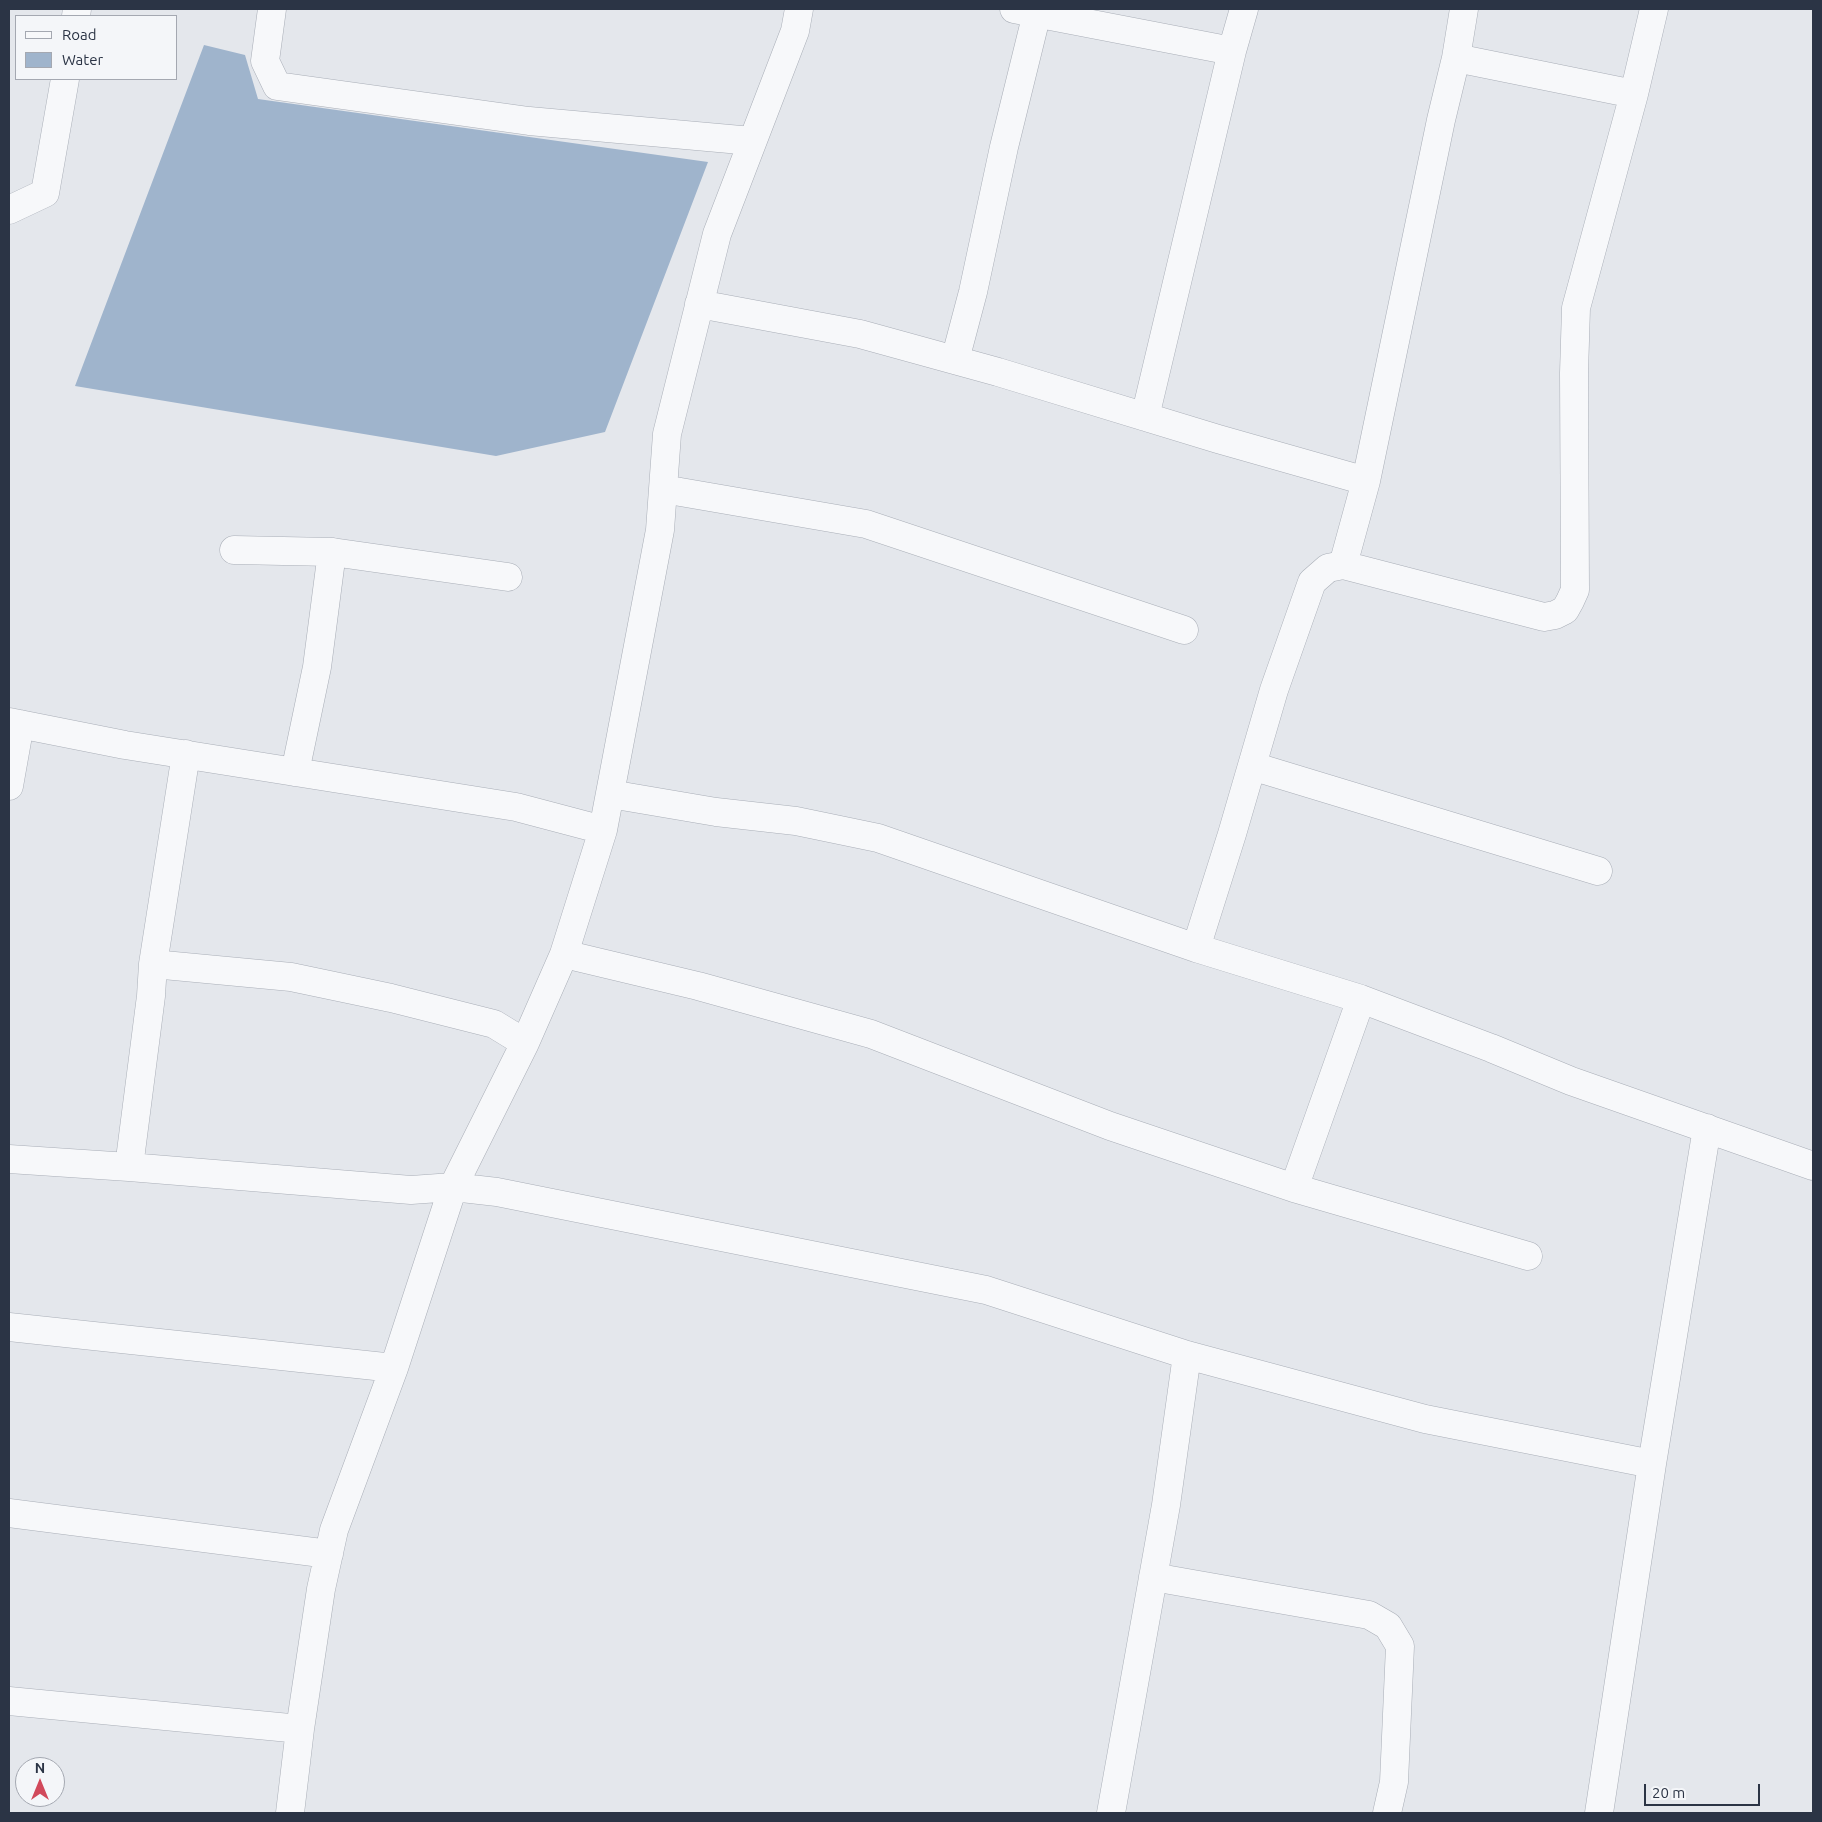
<!DOCTYPE html>
<style>
body{margin:0}
#map{position:relative;width:1822px;height:1822px;overflow:hidden;background:#e4e7ec;font-family:Ubuntu,sans-serif}
canvas{display:block}
.frame{position:absolute;inset:0;border:10px solid #2b3445;pointer-events:none}
.legend{position:absolute;left:15px;top:15px;width:162px;height:65px;box-sizing:border-box;background:#f4f6f9;border:1px solid #a4a8b1;margin:0;padding:6px 9px;list-style:none;font-size:15px;color:#2b3445}
.legend li{display:flex;align-items:center;gap:10px;height:25px}
.legend b{width:25px;border:1px solid #a4a8b1}
.north{position:absolute;left:15px;top:1757px;width:50px;height:50px;box-sizing:border-box;background:#f4f6f9;border:1px solid #a4a8b1;border-radius:50%;rotate:0deg;font-size:14px;font-weight:700;line-height:20px;text-align:center;color:#2b3445}
.north::after{content:'';display:block;margin:auto;width:18px;height:22px;background:#d1495b;clip-path:polygon(50% 0,100% 100%,50% 72%,0 100%)}
.scale{position:absolute;left:1644px;top:1784px;width:116px;height:22px;box-sizing:border-box;border:2px solid #2b3445;border-top:0;padding-left:6px;font-size:15px;line-height:18px;white-space:nowrap;color:#2b3445;-webkit-text-stroke:4px #f4f6f9;paint-order:stroke}
</style>
<div id="map">
<canvas width="1822" height="1822"></canvas>
<div class="frame"></div>
<ul class="legend">
<li><b style="height:6px;background:#f7f8fa"></b>Road</li>
<li><b style="height:14px;background:#9fb4cc"></b>Water</li>
</ul>
<div class="north">N</div>
<div class="scale">20 m</div>
</div>
<script>
const g = document.querySelector('canvas').getContext('2d');
g.lineJoin = 'round';
function paint(path, color) {
  g.fillStyle = color;
  g.fill(path, 'evenodd');
}
function poly(rows) {
  const path = new Path2D();
  for (const r of rows) {
    path.moveTo(r[0], r[1]);
    for (let i = 2; i < r.length; i += 2) path.lineTo(r[i], r[i + 1]);
  }
  return path;
}
function stroke(path, color, width, dash) {
  g.strokeStyle = color;
  g.lineWidth = width;
  g.lineCap = dash ? 'butt' : 'round';
  g.setLineDash(dash || []);
  g.stroke(path);
}
paint(poly([
 [204,45,245,55,258,99,708,162,605,432,496,456,75,386]
]), '#9fb4cc');
const street = poly([
 [272,9,265,61,277,86,529,121,752,141],
 [1014,9,1232,51],
 [76,16,77,9],
 [1456,58,1634,94],
 [9,210,45,193,65,79],
 [955,360,973,292,1004,147,1038,9],
 [1145,417,1232,51,1244,9],
 [1366,481,1441,120,1456,58,1464,9],
 [663,489,866,524,1184,630],
 [234,550,332,552,508,577],
 [1343,565,1544,617,1555,615,1565,610,1570,601,1575,590,1574,373,1576,308,1634,94,1654,9],
 [9,722,125,745,516,807,603,830,660,530,667,434,717,234,795,31,799,9],
 [1252,766,1598,871],
 [295,772,317,667,332,552],
 [9,786,20,724],
 [610,794,716,812,796,821,878,838,1196,948,1232,834,1274,690,1312,582,1328,568,1343,565,1366,481,1218,439,998,372,860,334,699,304],
 [1196,948,1361,999,1491,1048,1571,1081,1813,1166],
 [564,954,698,986,871,1034,1110,1126,1294,1188,1528,1256],
 [153,964,291,977,391,998,494,1024,525,1043],
 [9,1159,129,1167,411,1190,453,1187,497,1192,986,1290,1187,1355,1425,1419,1652,1464],
 [129,1167,151,996,153,964,186,754],
 [1294,1188,1361,999],
 [9,1327,394,1368],
 [9,1513,329,1554],
 [1153,1577,1369,1615,1388,1626,1400,1646,1394,1782,1387,1813],
 [9,1701,300,1729],
 [290,1813,300,1729,321,1589,334,1530,394,1368,453,1187,525,1043,564,954,603,830],
 [1111,1813,1166,1505,1187,1355],
 [1599,1813,1652,1464,1707,1128]
]);
stroke(street, '#a9aeb7', 29);
stroke(street, '#f7f8fa', 28);
</script>
